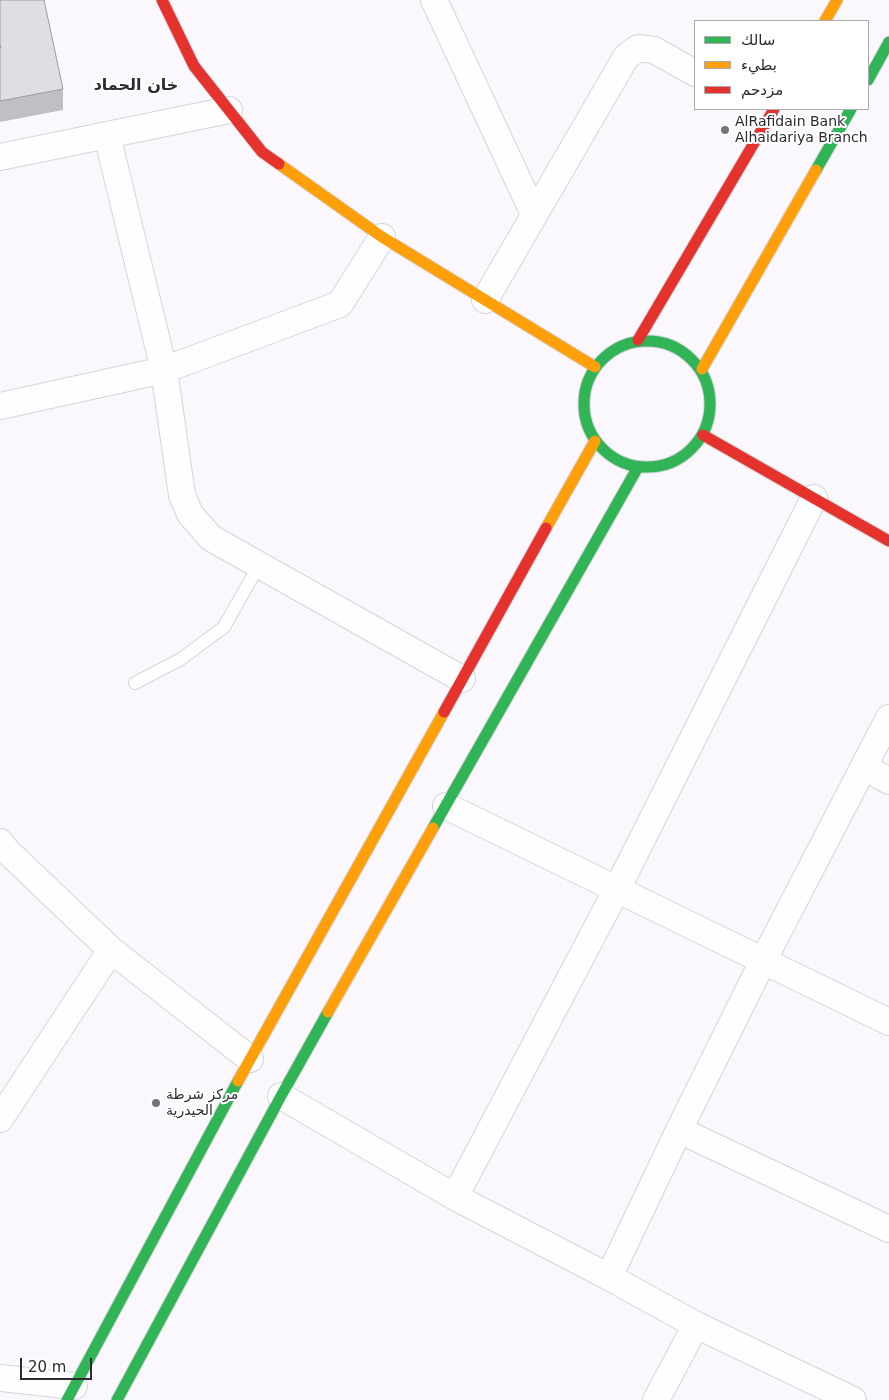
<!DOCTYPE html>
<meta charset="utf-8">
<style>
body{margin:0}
#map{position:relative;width:889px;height:1400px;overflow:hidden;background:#faf8fc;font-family:"DejaVu Sans",Vazirmatn,sans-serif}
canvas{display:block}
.legend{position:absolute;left:694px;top:20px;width:175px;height:90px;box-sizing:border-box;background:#fff;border:1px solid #abaaad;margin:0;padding:6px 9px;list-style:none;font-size:15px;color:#2d2a32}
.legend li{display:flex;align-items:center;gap:10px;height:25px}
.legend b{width:25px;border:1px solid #abaaad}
.scale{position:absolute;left:20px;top:1358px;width:72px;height:22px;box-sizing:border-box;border:2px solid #2d2a32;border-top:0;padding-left:6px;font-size:15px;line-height:18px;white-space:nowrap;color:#2d2a32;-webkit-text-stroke:4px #fff;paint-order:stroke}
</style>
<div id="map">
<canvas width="889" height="1400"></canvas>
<ul class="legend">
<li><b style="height:6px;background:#30b455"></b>سالك</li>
<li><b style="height:6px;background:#ff9f0a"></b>بطيء</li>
<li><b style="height:6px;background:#e5322d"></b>مزدحم</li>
</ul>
<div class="scale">20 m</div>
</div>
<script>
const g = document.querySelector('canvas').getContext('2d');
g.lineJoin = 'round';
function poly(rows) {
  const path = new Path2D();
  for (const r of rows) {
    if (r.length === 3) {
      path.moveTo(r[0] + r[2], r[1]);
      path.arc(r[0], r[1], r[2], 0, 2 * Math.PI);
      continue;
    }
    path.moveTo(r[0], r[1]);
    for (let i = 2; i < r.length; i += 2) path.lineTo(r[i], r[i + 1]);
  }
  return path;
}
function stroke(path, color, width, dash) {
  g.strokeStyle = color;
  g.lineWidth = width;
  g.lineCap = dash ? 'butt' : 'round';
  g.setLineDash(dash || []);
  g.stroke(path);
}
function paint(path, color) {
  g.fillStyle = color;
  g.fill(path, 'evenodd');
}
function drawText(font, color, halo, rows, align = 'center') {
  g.font = font + ' "DejaVu Sans",Vazirmatn,sans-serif';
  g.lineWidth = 4;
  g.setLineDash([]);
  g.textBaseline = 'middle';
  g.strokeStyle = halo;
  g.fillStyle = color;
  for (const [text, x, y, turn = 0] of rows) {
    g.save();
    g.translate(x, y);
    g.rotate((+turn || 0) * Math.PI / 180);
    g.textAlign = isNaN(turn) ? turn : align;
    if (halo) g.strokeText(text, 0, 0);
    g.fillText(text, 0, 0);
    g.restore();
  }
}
const lane = poly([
 [135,683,181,659,224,627,259,565]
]);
const street = poly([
 [434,0,534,214],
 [107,135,164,370,182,495,190,514,211,538,462,679],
 [0,157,229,110],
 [485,300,626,57,638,48,654,50,695,73],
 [0,406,164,370,340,304,382,237],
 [864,767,889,781],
 [446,806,889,1022],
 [0,842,8,852,111,950,250,1059],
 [281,1096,455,1197,609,1277,696,1325,853,1400],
 [0,1119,111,950],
 [679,1130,889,1229],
 [455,1197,617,889,814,498],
 [609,1277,679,1130,763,961,889,718],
 [0,1378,74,1386],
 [656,1400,696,1325]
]);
const fast = poly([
 [868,80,889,42],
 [816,170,851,109],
 [647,404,63],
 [433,828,638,467],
 [67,1400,238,1081],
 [117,1400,281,1096,328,1012]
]);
const slow = poly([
 [825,21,837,0],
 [279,164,382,237,595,367],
 [702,369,816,170],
 [546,528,595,441],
 [328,1012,433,828],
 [238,1081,444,712]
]);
const jam = poly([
 [162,0,194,66,262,152,279,164],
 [638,340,774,109],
 [703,435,889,541],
 [444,712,546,528]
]);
stroke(lane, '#d6d4d9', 14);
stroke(street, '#d6d4d9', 28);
stroke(fast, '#d6d4d9', 13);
stroke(slow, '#d6d4d9', 13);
stroke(jam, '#d6d4d9', 13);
stroke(lane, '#fefeff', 12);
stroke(street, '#fefeff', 26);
stroke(fast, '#30b455', 11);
stroke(slow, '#ff9f0a', 11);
stroke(jam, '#e5322d', 11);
paint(poly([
 [0,0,63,89,63,110,0,122]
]), '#c1bfc3');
const building = poly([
 [0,0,44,0,63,89,0,101,0,48,1,48,0,44,0,0]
]);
paint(building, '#e0dee3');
stroke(building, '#9d9b9f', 1);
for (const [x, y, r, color] of [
 [725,130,5,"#757279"],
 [156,1103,5,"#757279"]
]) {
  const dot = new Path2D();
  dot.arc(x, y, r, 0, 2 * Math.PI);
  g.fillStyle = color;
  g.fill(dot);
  stroke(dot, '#fff', 2);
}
drawText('14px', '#2d2a32', '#fff', [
 ["AlRafidain Bank",735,122],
 ["Alhaidariya Branch",735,138],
 ["مركز شرطة",166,1095],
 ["الحيدرية",166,1111]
], 'left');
drawText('bold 16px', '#2d2a32', '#fff', [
 ["خان الحماد",136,86]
]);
</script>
